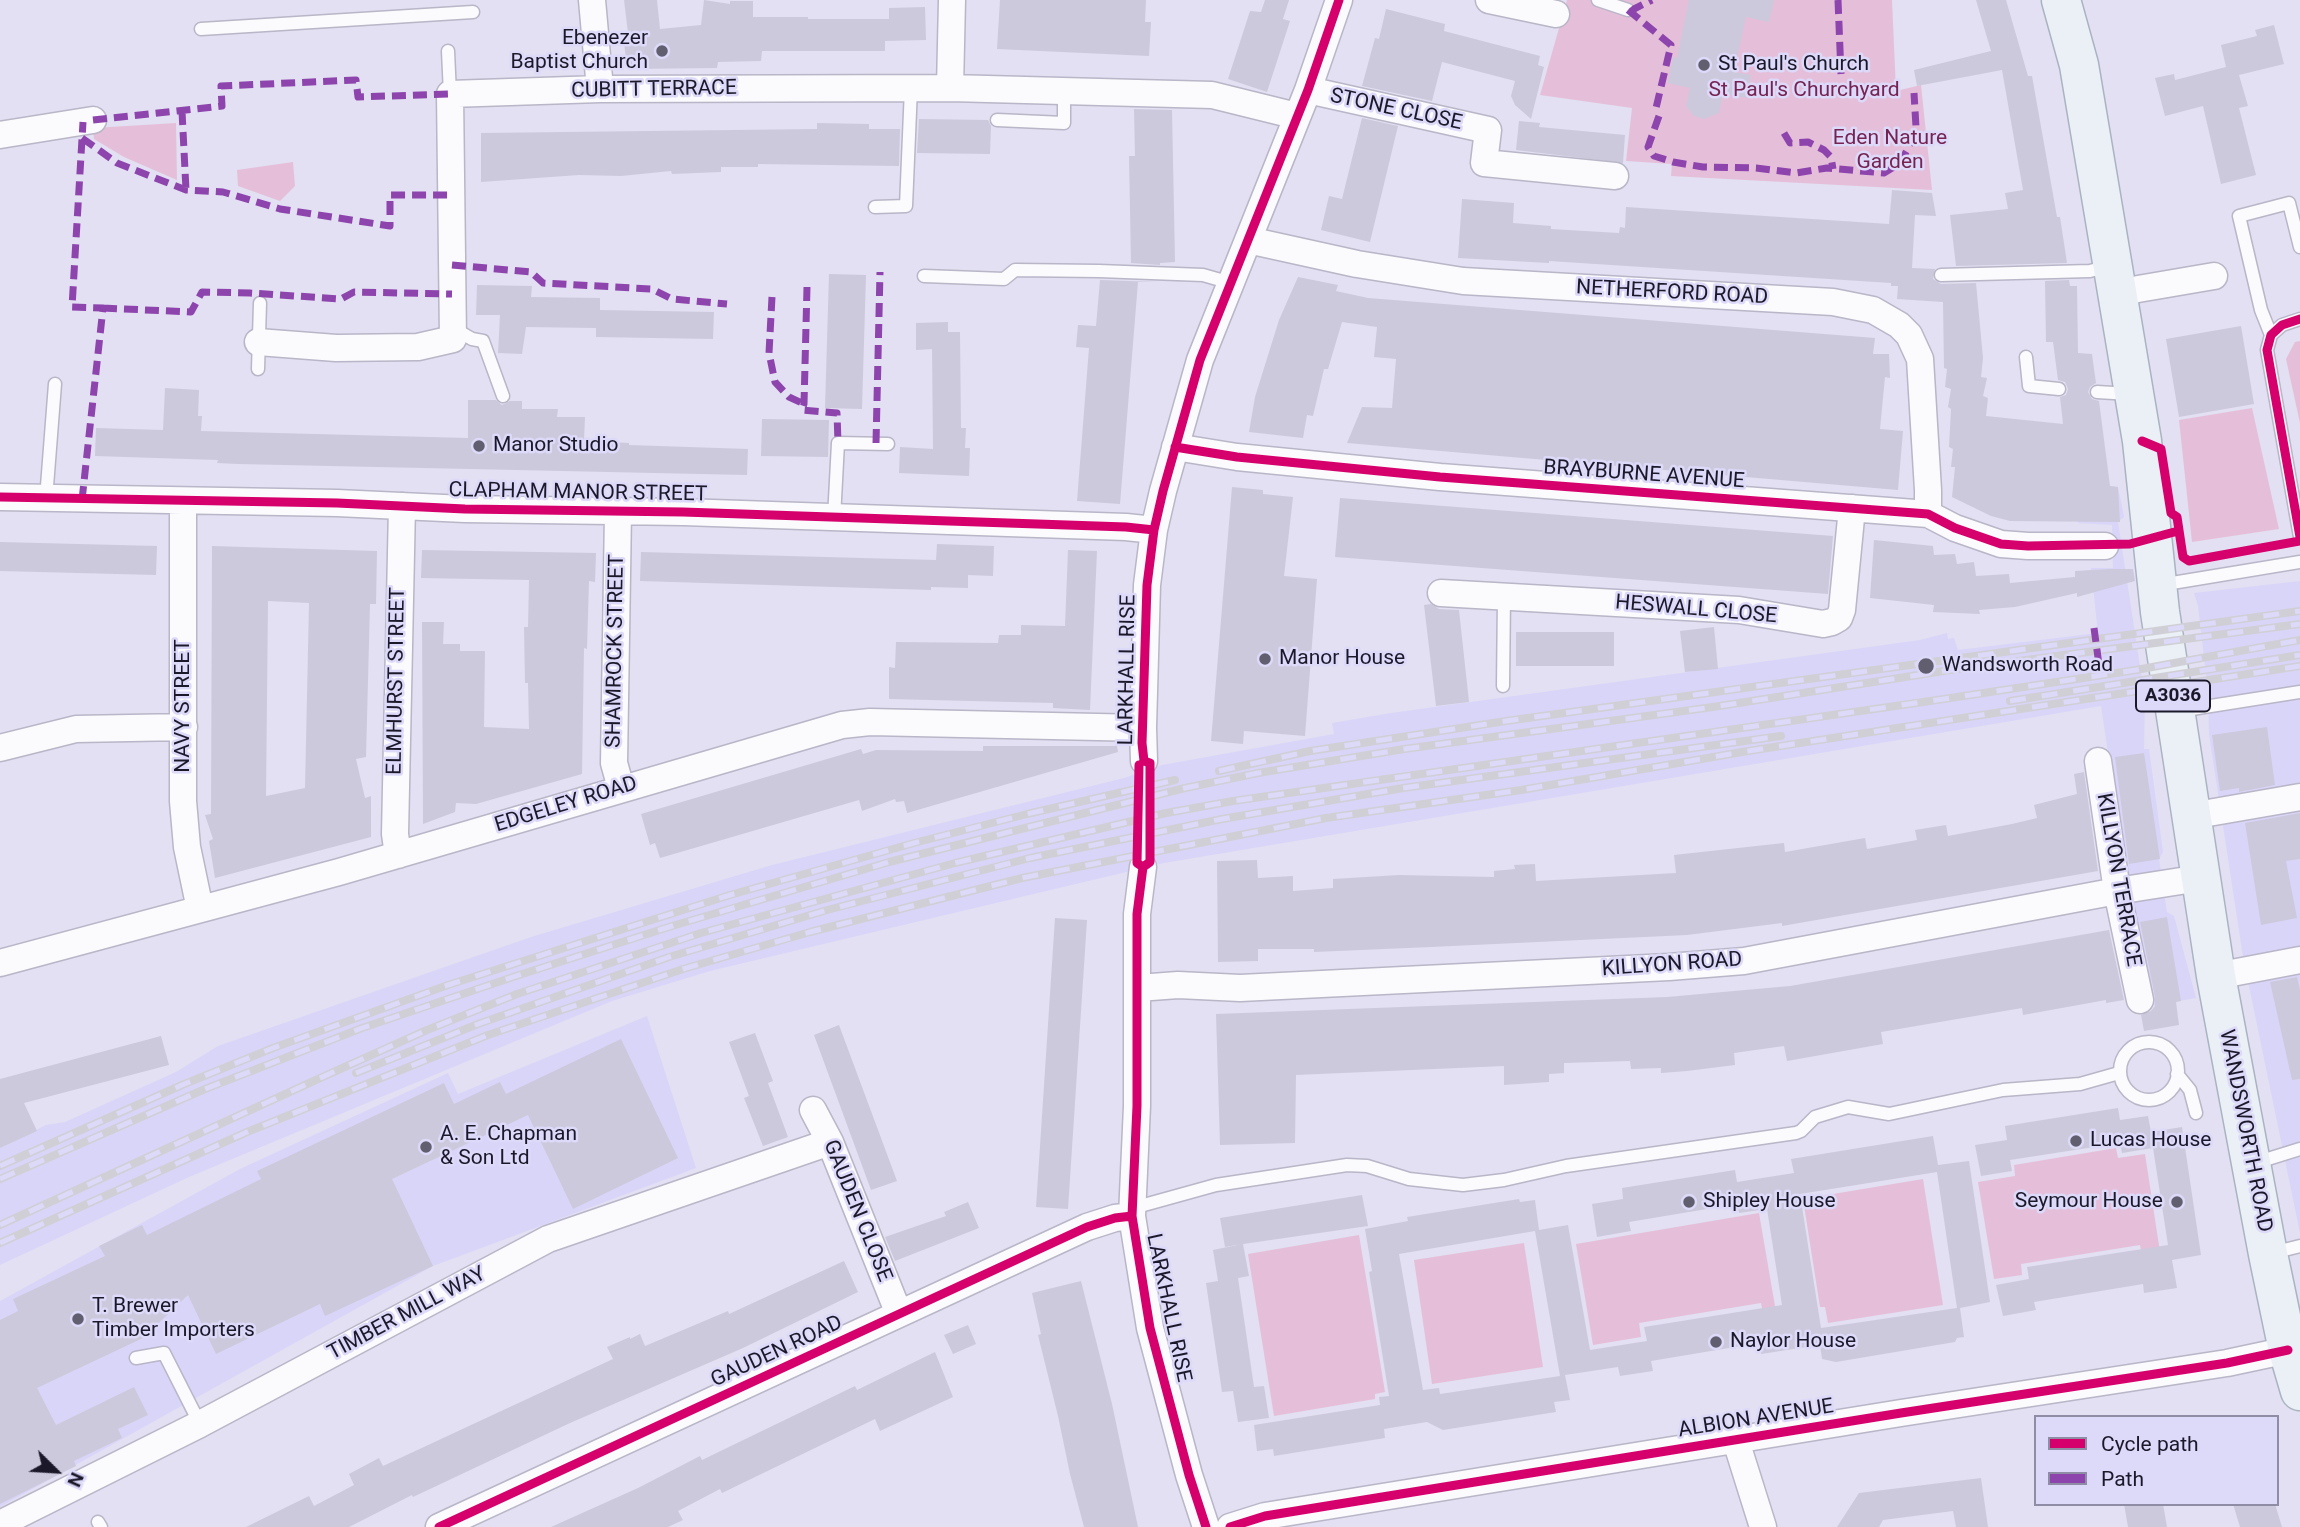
<!DOCTYPE html>
<style>
body{margin:0}
#map{position:relative;width:2300px;height:1527px;overflow:hidden;background:#e2e0f2;font-family:Roboto,sans-serif}
canvas{display:block}
.legend{position:absolute;left:2034px;top:1415px;width:245px;height:91px;box-sizing:border-box;background:#dcd9f9;border:2px solid #8f8ca6;margin:0;padding:9px 12px;list-style:none;font-size:21px;color:#1b182a}
.legend li{display:flex;align-items:center;gap:14px;height:35px}
.legend b{width:35px;border:2px solid #8f8ca6}
.north{position:absolute;left:21px;top:1436px;width:70px;height:70px;-webkit-text-stroke:5px #dcd9f9;paint-order:stroke;rotate:114deg;font-size:19px;font-weight:700;line-height:28px;text-align:center;color:#1b182a}
.north::after{content:'';display:block;margin:auto;width:24px;height:32px;background:#1b182a;clip-path:polygon(50% 0,100% 100%,50% 72%,0 100%)}
</style>
<div id="map">
<canvas width="2300" height="1527"></canvas>
<ul class="legend">
<li><b style="height:9px;background:#d6006c"></b>Cycle path</li>
<li><b style="height:9px;background:#8e44ad"></b>Path</li>
</ul>
<div class="north">N</div>
</div>
<script>
const g = document.querySelector('canvas').getContext('2d');
g.lineJoin = 'round';
function paint(path, color) {
  g.fillStyle = color;
  g.fill(path, 'evenodd');
}
function poly(rows) {
  const path = new Path2D();
  for (const r of rows) {
    if (r.length === 3) {
      path.moveTo(r[0] + r[2], r[1]);
      path.arc(r[0], r[1], r[2], 0, 2 * Math.PI);
      continue;
    }
    path.moveTo(r[0], r[1]);
    for (let i = 2; i < r.length; i += 2) path.lineTo(r[i], r[i + 1]);
  }
  return path;
}
function stroke(path, color, width, dash) {
  g.strokeStyle = color;
  g.lineWidth = width;
  g.lineCap = dash ? 'butt' : 'round';
  g.setLineDash(dash || []);
  g.stroke(path);
}
function drawText(font, color, halo, rows, align = 'center') {
  g.font = font + ' Roboto,sans-serif';
  g.lineWidth = 5;
  g.setLineDash([]);
  g.textBaseline = 'middle';
  g.strokeStyle = halo;
  g.fillStyle = color;
  for (const [text, x, y, turn = 0] of rows) {
    g.save();
    g.translate(x, y);
    g.rotate((+turn || 0) * Math.PI / 180);
    g.textAlign = isNaN(turn) ? turn : align;
    if (halo) g.strokeText(text, 0, 0);
    g.fillText(text, 0, 0);
    g.restore();
  }
}
paint(poly([
 [2077,481,2118,487,2124,517,2118,522,2145,699,2144,749,2149,749,2163,852,2159,859,2167,912,2174,916,2196,998,2146,1007,2101,706,1164,863,710,971,612,1001,189,1177,0,1265,0,1148,46,1125,65,1122,176,1072,218,1046,531,937,772,865,1124,778,1162,765,1334,734,1332,723,1391,713,1920,640,1947,633,1948,639,1954,638,1958,650,2098,633,2091,568,2113,568,2112,525,2078,523],
 [2300,581,2300,1233,2243,957,2209,734,2208,692,2198,606,2194,593],
 [647,1016,696,1168,433,1266,0,1507,0,1301,240,1169,448,1073,458,1094]
]), '#d9d5f8');
paint(poly([
 [1567,0,1892,0,1896,91,1921,85,1932,190,1671,176,1672,164,1626,161,1632,108,1540,95],
 [176,123,177,180,124,157,94,139,93,128],
 [293,162,295,186,280,201,238,186,237,170],
 [2300,341,2300,423,2286,359,2295,342],
 [2252,408,2279,529,2192,542,2179,420],
 [2116,1148,2118,1158,2145,1154,2160,1252,2142,1255,2140,1245,2021,1264,2022,1275,1994,1279,1978,1182,2015,1176,2014,1165],
 [1923,1179,1943,1305,1828,1323,1825,1307,1820,1307,1803,1199],
 [1759,1213,1776,1312,1763,1314,1761,1303,1639,1323,1641,1337,1593,1345,1576,1244],
 [1359,1235,1385,1392,1375,1394,1375,1399,1274,1416,1248,1254],
 [1524,1243,1543,1367,1432,1384,1414,1260]
]), '#e5bfd9');
paint(poly([
 [624,0,657,0,660,29,701,25,704,0,730,4,730,1,753,1,753,17,808,17,808,19,889,19,889,8,925,7,926,40,885,41,885,51,762,51,761,61,718,62,717,68,627,69,623,33,628,33],
 [1000,0,1146,0,1145,22,1151,22,1149,56,997,49],
 [1265,0,1289,0,1283,19,1290,21,1267,92,1228,79,1250,11,1261,12],
 [1689,0,1774,0,1769,22,1746,17,1734,72,1751,75,1746,98,1723,93,1719,113,1704,119,1694,116,1686,106,1690,88,1668,83,1673,57,1677,58],
 [1976,0,2006,0,2028,76,2032,76,2057,217,2060,217,2067,263,1956,266,1950,215,2008,209,2005,193,2023,190,2002,70,1917,86,1914,70,1991,51],
 [1386,9,1445,24,1444,31,1540,56,1538,65,1544,67,1531,119,1515,105,1511,96,1515,81,1442,62,1432,101,1362,86,1375,38,1379,39],
 [2274,25,2284,64,2239,75,2248,106,2239,108,2256,175,2221,184,2203,106,2165,116,2155,78,2174,74,2175,80,2226,67,2221,45,2257,36,2255,30],
 [1134,109,1172,110,1175,262,1160,263,1160,265,1131,263,1129,156,1135,156],
 [1362,118,1398,126,1370,242,1321,230,1329,196,1342,199],
 [919,119,988,120,991,126,990,154,917,153],
 [1519,121,1540,123,1539,127,1625,135,1623,163,1516,150],
 [817,123,869,124,869,129,900,129,899,166,758,164,758,167,721,167,721,172,672,174,671,171,621,176,579,175,481,182,481,133,817,129],
 [1892,190,1932,193,1936,216,1915,215,1912,268,1935,269,1933,279,1941,284,1976,283,1983,358,1981,377,1987,378,1983,396,1988,398,1986,416,2063,424,2060,397,2066,395,2068,389,2065,382,2058,380,2053,342,2046,342,2045,281,2069,280,2070,286,2077,286,2078,353,2092,354,2096,383,2090,387,2088,392,2092,399,2099,401,2110,486,2118,487,2120,522,2010,521,1991,516,1952,497,1955,467,1951,467,1953,449,1949,447,1951,409,1948,407,1951,389,1945,387,1947,369,1944,368,1943,302,1897,299,1898,286,1891,286,1891,283,1549,261,1549,263,1458,258,1462,199,1514,203,1513,223,1551,226,1551,229,1619,233,1620,227,1625,228,1626,207,1889,224],
 [829,274,866,275,862,409,825,408],
 [1298,277,1338,285,1336,291,1368,298,1875,338,1873,354,1889,354,1890,378,1885,377,1880,429,1903,431,1898,490,1347,443,1362,407,1392,408,1396,359,1374,357,1377,327,1342,322,1328,369,1324,369,1313,416,1307,415,1303,438,1249,432,1255,397,1279,320],
 [1100,280,1158,282,1138,282,1120,504,1077,501,1089,348,1076,347,1078,325,1096,326],
 [477,285,532,286,531,297,600,298,600,310,714,312,713,339,596,337,596,328,526,327,522,354,498,353,500,315,476,315],
 [948,322,948,332,960,332,961,428,966,428,965,448,970,448,969,476,899,473,900,447,933,449,932,349,916,350,916,323],
 [2241,326,2254,404,2179,417,2166,339],
 [165,388,199,390,198,416,202,416,201,431,468,438,468,400,496,400,502,405,510,401,522,401,522,409,558,409,557,417,585,417,584,441,629,443,629,445,748,449,747,475,238,464,217,463,218,460,95,456,96,428,163,430],
 [762,419,829,420,828,457,761,456],
 [1232,487,1263,490,1263,494,1293,497,1284,576,1317,579,1305,736,1244,731,1243,744,1211,741],
 [1340,498,1833,536,1828,594,1335,557],
 [1874,540,1933,546,1934,555,1955,554,1957,564,1974,562,1976,576,2009,574,2010,583,2075,577,2075,571,2109,569,2133,569,2135,581,2077,597,2077,593,2015,607,1979,610,1980,614,1933,612,1934,605,1870,598],
 [0,542,157,546,156,575,0,571],
 [937,544,994,546,993,576,968,575,968,588,931,587,931,590,640,581,641,552,936,560],
 [212,546,377,551,376,604,370,604,366,757,356,759,365,798,371,796,371,837,215,878,209,841,213,839,205,815,211,814],
 [268,601,309,603,305,788,266,796],
 [422,550,596,553,595,582,589,581,587,649,584,648,582,774,476,804,456,803,455,812,423,824,422,622,444,622,443,644,460,644,460,651,485,651,484,727,529,729,528,683,525,683,524,627,528,627,529,580,421,578],
 [1068,550,1097,551,1090,710,1053,708,1053,703,889,699,889,667,895,668,896,642,998,643,999,635,1021,635,1021,625,1065,626],
 [1431,604,1439,609,1459,610,1469,702,1436,706,1424,605],
 [1714,627,1718,669,1685,672,1680,631],
 [1516,632,1614,632,1614,666,1516,666],
 [2267,727,2275,785,2239,792,2239,788,2220,791,2212,735],
 [983,746,1117,746,1118,752,907,813,904,801,896,802,895,799,862,811,859,800,660,858,655,843,650,845,641,814,861,749,863,754,876,750,983,751],
 [2144,753,2160,859,2129,864,2115,757],
 [2084,772,2098,871,1782,926,1782,923,1687,935,1431,947,1314,952,1314,949,1258,949,1258,961,1218,962,1217,861,1257,860,1258,878,1293,876,1293,891,1333,888,1333,879,1399,875,1494,877,1494,871,1515,869,1514,865,1535,864,1536,881,1676,873,1674,855,1784,843,1785,852,1865,838,1867,849,1917,840,1915,830,1946,825,1948,836,2012,824,2037,818,2034,805,2077,794,2074,774],
 [2300,813,2300,859,2286,861,2297,918,2261,925,2245,823],
 [2167,917,2181,1001,2176,1002,2179,1025,2144,1031,2141,1015,2151,1011,2155,1006,2155,997,2140,922],
 [1055,918,1087,920,1068,1209,1036,1207],
 [2109,930,2124,1000,2106,1003,2106,1000,2023,1015,2022,1008,1881,1032,1883,1044,1787,1061,1784,1046,1734,1053,1735,1065,1687,1071,1661,1073,1661,1068,1631,1069,1630,1061,1564,1063,1564,1073,1549,1074,1549,1082,1504,1085,1504,1066,1296,1075,1295,1143,1220,1145,1216,1014,1667,997,1790,986],
 [2297,977,2300,990,2300,1079,2292,1080,2270,982],
 [839,1025,897,1181,871,1190,814,1035],
 [755,1033,773,1081,768,1083,788,1137,763,1146,744,1098,749,1096,729,1042],
 [161,1036,169,1065,24,1103,37,1131,0,1148,0,1079],
 [621,1039,678,1158,573,1209,528,1115,392,1179,433,1266,325,1316,320,1304,216,1354,188,1295,143,1338,37,1388,56,1425,134,1387,148,1415,118,1429,122,1438,74,1461,76,1466,0,1504,0,1320,18,1311,13,1299,105,1256,99,1246,142,1225,147,1235,261,1179,257,1171,444,1083,454,1104,500,1082,506,1094],
 [2118,1108,2120,1120,2148,1116,2151,1132,2182,1127,2201,1255,2172,1260,2177,1288,2144,1293,2143,1284,2034,1302,2036,1310,2003,1316,1996,1285,2029,1279,2027,1267,2168,1245,2153,1148,2122,1153,2120,1143,2010,1160,2012,1171,1981,1176,1975,1145,2007,1140,2005,1126],
 [1933,1136,1938,1165,1969,1161,1990,1302,1960,1308,1964,1337,1957,1338,1955,1342,1836,1362,1822,1359,1820,1345,1761,1354,1759,1343,1651,1361,1653,1371,1620,1376,1618,1367,1565,1375,1570,1400,1554,1402,1556,1412,1443,1430,1427,1422,1384,1429,1385,1438,1274,1456,1273,1449,1257,1451,1254,1425,1380,1405,1379,1397,1389,1396,1369,1272,1372,1271,1365,1229,1408,1221,1407,1217,1519,1199,1520,1202,1535,1200,1539,1230,1568,1225,1590,1350,1647,1341,1644,1327,1782,1305,1767,1209,1739,1213,1737,1204,1629,1222,1631,1231,1597,1237,1592,1204,1623,1199,1622,1188,1735,1170,1737,1182,1794,1173,1791,1159],
 [1937,1172,1957,1308,1821,1328,1800,1194],
 [1535,1231,1560,1376,1440,1394,1439,1388,1423,1390,1399,1254],
 [1362,1195,1368,1226,1243,1244,1249,1276,1238,1278,1254,1387,1264,1386,1269,1418,1238,1422,1233,1391,1222,1392,1206,1283,1218,1281,1213,1250,1242,1244,1225,1247,1220,1218],
 [968,1202,979,1228,895,1261,885,1237,946,1216,944,1212],
 [844,1261,858,1292,743,1348,570,1423,413,1497,412,1495,349,1527,246,1527,309,1496,314,1506,354,1485,349,1474,379,1458,383,1466,613,1359,607,1347,630,1337,630,1339,640,1334,645,1346,728,1311,729,1314],
 [1081,1281,1112,1404,1138,1527,1084,1527,1070,1474,1058,1416,1038,1335,1041,1334,1032,1293],
 [968,1325,976,1344,953,1354,944,1335],
 [935,1352,953,1397,880,1431,875,1419,722,1493,720,1489,678,1511,683,1520,668,1527,551,1527,638,1488,700,1456,702,1460,855,1386,857,1390],
 [1981,1478,1988,1527,1956,1527,1953,1511,1883,1520,1879,1527,1837,1527,1859,1493],
 [2124,1504,2163,1504,2167,1527,2128,1527],
 [2233,1504,2275,1504,2282,1527,2240,1527]
]), '#ccc9dc');
const service = poly([
 [1598,0,1628,10],
 [201,29,473,12],
 [448,51,450,94],
 [997,120,1064,123,1064,93],
 [875,207,906,206,911,88],
 [1941,275,2090,271,2109,266],
 [924,276,1004,279,1015,270,1099,271,1203,275,1231,283],
 [2300,319,2282,325,2271,335,2267,350,2300,537],
 [453,328,472,339,483,341,503,396],
 [2271,335,2261,310,2239,216,2289,203,2300,247],
 [2026,357,2029,386,2059,389],
 [258,369,260,303],
 [2097,392,2130,394],
 [46,499,55,384],
 [834,518,838,443,888,444],
 [2160,585,2300,562],
 [1503,686,1504,597],
 [2179,711,2300,692],
 [2149,1071,29],
 [2177,1074,2190,1090,2196,1113],
 [2255,1163,2300,1149],
 [1133,1208,1216,1185,1347,1165,1367,1166,1409,1179,1463,1185,1504,1180,1566,1166,1796,1133,1801,1131,1815,1117,1848,1107,1889,1114,2003,1090,2080,1084,2119,1073],
 [2272,1253,2300,1246],
 [136,1358,164,1353,200,1424],
 [98,1522,101,1527]
]);
const minor = poly([
 [592,0,600,89],
 [1489,0,1556,14],
 [950,88,952,0],
 [1308,90,1488,130,1484,163,1615,176],
 [0,135,93,120],
 [1248,240,1357,264,1463,281,1833,302,1873,310,1899,325,1909,335,1920,359,1928,490,1928,514],
 [2118,294,2138,289,2214,276],
 [258,342,336,348,418,347,453,339,450,94,600,89,950,88,1212,95,1297,116],
 [1175,447,1237,457,1440,477,1928,514,1955,528,2001,544,2028,546,2105,546],
 [0,497,337,503,465,509,683,512,1126,527,1154,530],
 [183,501,183,801,187,847,200,909],
 [618,512,614,763,621,788],
 [1441,593,1739,610,1823,624,1832,622,1839,618,1842,610,1852,508],
 [0,748,76,729,184,727],
 [1144,761,1143,728,1147,585,1154,530,1163,491,1200,360,1308,90,1339,0],
 [2098,761,2117,891,2140,1000],
 [2191,816,2300,797],
 [398,855,395,834,402,506],
 [1143,867,1137,914,1137,1106,1132,1216,1150,1328,1189,1475,1206,1527],
 [0,963,339,872,842,725,870,722,1143,728],
 [2216,976,2300,960],
 [1138,988,1178,985,1240,988,1669,967,1744,961,2117,891,2200,878],
 [813,1110,830,1142,899,1314],
 [1736,1441,1763,1527],
 [0,1524,200,1424,548,1239,830,1142],
 [439,1527,1087,1227,1115,1218,1132,1216],
 [1230,1527,1265,1516,1901,1413,2227,1363,2288,1350]
]);
const primary = poly([
 [2061,0,2079,65,2142,441,2160,612,2216,976,2268,1254,2288,1350,2300,1391]
]);
stroke(service, '#b8b6c7', 15);
stroke(minor, '#b8b6c7', 29);
stroke(primary, '#aab3c1', 41);
stroke(service, '#fbfafd', 12);
stroke(minor, '#fbfafd', 26);
stroke(primary, '#eaf0f5', 38);
const rail = poly([
 [2010,701,2300,655],
 [1219,771,1310,751,1506,721,2300,611],
 [356,1073,478,1024,669,957,827,910,1030,858,1222,819,1403,788,1781,736],
 [0,1166,182,1085,273,1048,448,985,730,895,914,843,1027,814,1175,780],
 [0,1179,205,1089,362,1028,516,976,672,926,889,862,1185,788,1258,773,1404,749,1713,707,1950,670,2300,624],
 [0,1225,318,1079,427,1030,517,994,701,933,955,863,1166,813,1233,801,1937,700,2136,670,2300,640],
 [0,1243,247,1132,488,1035,683,969,810,932,1022,878,1326,818,1521,790,1748,751,2300,666]
]);
stroke(rail, '#d0cfd5', 8);
stroke(rail, '#dcd9f9', 5, [16]);
const serviceBridge = poly([
 [1143,855,1144,761]
]);
stroke(serviceBridge, '#b8b6c7', 15, []);
stroke(serviceBridge, '#fbfafd', 12);
stroke(poly([
 [1838,0,1841,74],
 [1628,10,1671,45,1656,108],
 [1632,13,1634,9,1652,0],
 [182,111,186,190],
 [1659,116,1648,147,1654,156,1673,162,1703,167,1756,168,1796,173,1827,168,1884,173,1899,164,1909,147,1916,127,1914,93],
 [93,120,222,106,221,86,356,80,358,97,450,94],
 [1784,133,1790,143,1808,142,1824,150,1831,157,1833,169],
 [82,138,117,163,186,190,223,192,280,209,390,226,390,195,451,195],
 [452,265,531,272,543,283,652,289,672,299,727,304],
 [807,287,804,404,802,410,837,413,838,443],
 [772,297,769,353,775,382,789,397,804,404],
 [103,308,191,312,202,292,250,293,341,299,354,292,452,294],
 [876,443,880,272],
 [82,500,103,308,72,307,83,122],
 [2094,628,2099,665]
]), '#8e44ad', 7, [14, 7]);
stroke(poly([
 [2300,319,2282,325,2271,335,2267,350,2300,537],
 [2142,441,2161,449,2171,513,2177,517,2183,557,2189,561,2300,541],
 [1175,447,1237,457,1440,477,1928,514,1955,528,2001,544,2028,546,2130,544,2178,531],
 [0,497,337,503,465,509,683,512,1126,527,1154,530],
 [1139,765,1137,863,1143,867],
 [439,1527,1087,1227,1115,1218,1132,1216],
 [1206,1527,1189,1475,1150,1328,1132,1216,1137,1106,1137,914,1143,867,1150,862,1150,763,1144,761,1142,743,1147,585,1154,530,1163,491,1200,360,1308,90,1339,0],
 [1230,1527,1265,1516,1901,1413,2227,1363,2288,1350]
]), '#d6006c', 9);
for (const [x, y, r, color] of [
 [662,51,7,"#615e70"],
 [1704,65,7,"#615e70"],
 [479,446,7,"#615e70"],
 [1265,659,7,"#615e70"],
 [1926,666,9,"#615e70"],
 [2076,1141,7,"#615e70"],
 [426,1147,7,"#615e70"],
 [1689,1202,7,"#615e70"],
 [2177,1202,7,"#615e70"],
 [78,1319,7,"#615e70"],
 [1716,1342,7,"#615e70"]
]) {
  const dot = new Path2D();
  dot.arc(x, y, r, 0, 2 * Math.PI);
  g.fillStyle = color;
  g.fill(dot);
  stroke(dot, '#dcd9f9', 2.5);
}
for (const [x, y, w] of [
 [2173,696,74]
]) {
  const box = new Path2D();
  box.roundRect(x - w / 2, y - 15.5, w, 31, 5);
  g.fillStyle = '#dcd9f9';
  g.fill(box);
  stroke(box, '#1b182a', 2);
}
drawText('bold 19px', '#1b182a', null, [
 ["A3036",2173,696]
]);
drawText('21px', '#1b182a', '#dcd9f9', [
 ["Ebenezer",648,39,"right"],
 ["Baptist Church",648,63,"right"],
 ["St Paul's Church",1718,65],
 ["Manor Studio",493,446],
 ["Manor House",1279,659],
 ["Wandsworth Road",1942,666],
 ["A. E. Chapman",440,1135],
 ["& Son Ltd",440,1159],
 ["Lucas House",2090,1141],
 ["Shipley House",1703,1202],
 ["Seymour House",2163,1202,"right"],
 ["T. Brewer",92,1307],
 ["Timber Importers",92,1331],
 ["Naylor House",1730,1342]
], 'left');
drawText('21px', '#1b182a', '#dcd9f9', [
 ["CUBITT TERRACE",654,90,-1],
 ["STONE CLOSE",1396,110,12],
 ["NETHERFORD ROAD",1672,293,3],
 ["BRAYBURNE AVENUE",1644,475,4],
 ["CLAPHAM MANOR STREET",578,493,1],
 ["HESWALL CLOSE",1696,610,5],
 ["SHAMROCK STREET",616,651,-89],
 ["LARKHALL RISE",1128,670,-89],
 ["ELMHURST STREET",397,681,-89],
 ["NAVY STREET",184,706,-90],
 ["EDGELEY ROAD",566,805,-17],
 ["KILLYON TERRACE",2118,880,80],
 ["KILLYON ROAD",1672,965,-4],
 ["WANDSWORTH ROAD",2245,1131,79],
 ["GAUDEN CLOSE",857,1211,68],
 ["LARKHALL RISE",1168,1308,78],
 ["TIMBER MILL WAY",407,1314,-28],
 ["GAUDEN ROAD",777,1352,-25],
 ["ALBION AVENUE",1756,1419,-9]
]);
drawText('21px', '#762352', '#dcd9f9', [
 ["St Paul's Churchyard",1804,91],
 ["Eden Nature",1890,139],
 ["Garden",1890,163]
]);
</script>
